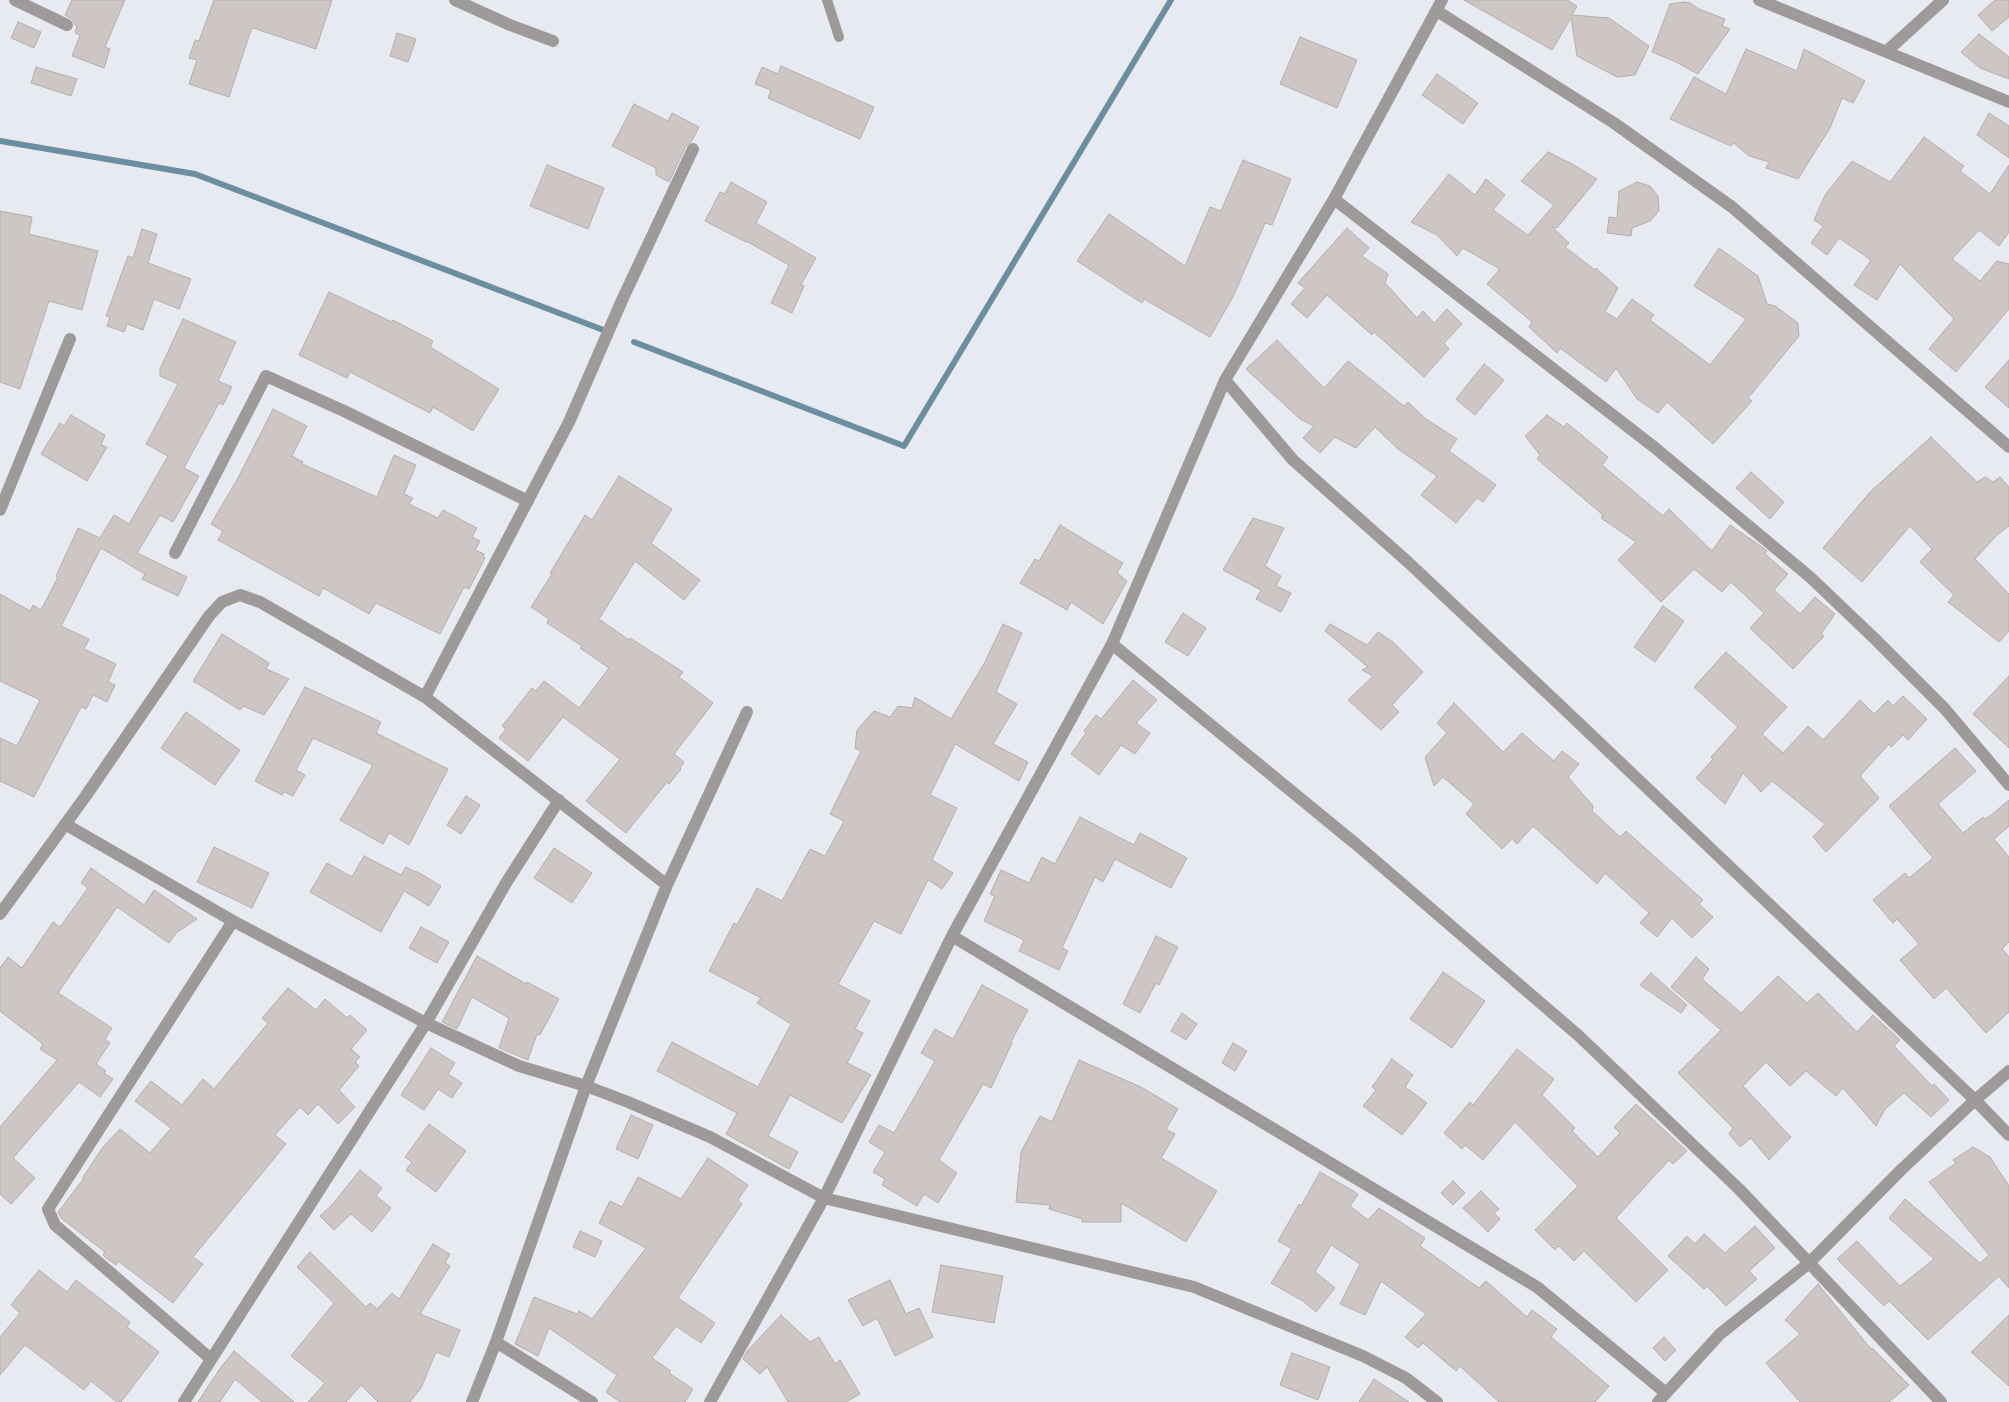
<!DOCTYPE html>
<style>
body{margin:0}
canvas{display:block;background:#e8eaf1}
</style>
<canvas width="2009" height="1402"></canvas>
<script>
const g = document.querySelector('canvas').getContext('2d');
g.lineJoin = 'round';
function poly(rows) {
  const path = new Path2D();
  for (const r of rows) {
    path.moveTo(r[0], r[1]);
    for (let i = 2; i < r.length; i += 2) path.lineTo(r[i], r[i + 1]);
  }
  return path;
}
function stroke(path, color, width, dash) {
  g.strokeStyle = color;
  g.lineWidth = width;
  g.lineCap = dash ? 'butt' : 'round';
  g.setLineDash(dash || []);
  g.stroke(path);
}
function paint(path, color) {
  g.fillStyle = color;
  g.fill(path, 'evenodd');
}
stroke(poly([
 [0,141,195,174,606,331],
 [634,342,904,446,1171,0]
]), '#6c8ea1', 6);
const building = poly([
 [72,0,125,0,105,47,110,49,104,68,72,56,80,35,75,33,77,26,75,25,73,20,65,15,72,0],
 [214,0,332,0,316,49,253,28,251,30,229,97,189,84,197,60,189,58,195,40,199,41,214,0],
 [1464,0,1567,0,1577,6,1572,15,1609,18,1649,46,1635,75,1617,77,1577,56,1571,18,1552,50,1464,0],
 [1995,0,2009,0,2009,17,1992,31,1978,15,1995,0],
 [1684,2,1690,3,1699,9,1725,19,1722,26,1730,29,1698,74,1674,61,1652,52,1670,4,1684,2],
 [18,22,41,32,34,48,11,38,18,22],
 [397,33,416,39,408,62,390,56,397,33],
 [1979,34,2009,57,2009,79,1980,68,1961,52,1979,34],
 [1300,37,1357,60,1337,108,1280,84,1300,37],
 [1746,49,1797,71,1804,49,1865,81,1853,103,1842,98,1830,128,1798,179,1766,168,1769,162,1749,156,1734,143,1731,146,1670,119,1694,77,1726,94,1746,49],
 [781,66,874,107,860,139,768,98,771,90,755,84,762,67,778,74,781,66],
 [36,67,77,79,71,96,31,83,36,67],
 [1437,74,1478,103,1463,124,1422,95,1437,74],
 [634,104,668,121,672,113,699,127,692,141,686,146,669,182,656,175,656,168,612,146,634,104],
 [1989,113,2009,126,2009,158,1977,135,1989,113],
 [1924,137,1964,166,1960,171,1990,194,2009,165,2009,232,1999,246,1979,230,1952,259,1980,281,1997,261,2009,264,2009,309,1956,372,1929,349,1954,319,1900,264,1877,300,1854,285,1871,260,1839,238,1827,255,1811,243,1823,226,1814,220,1825,195,1852,161,1890,182,1924,137],
 [1548,152,1574,165,1597,179,1557,228,1552,227,1569,243,1565,247,1595,270,1596,268,1618,288,1605,312,1617,319,1632,299,1654,315,1650,320,1710,365,1746,319,1694,286,1719,248,1758,276,1767,304,1775,306,1798,323,1799,336,1748,398,1752,401,1713,444,1667,402,1658,413,1637,399,1616,368,1606,382,1560,348,1557,353,1529,327,1532,322,1487,284,1500,269,1463,248,1457,256,1437,235,1411,222,1449,174,1475,195,1486,179,1505,195,1493,210,1528,235,1554,205,1521,181,1548,152],
 [1243,160,1291,179,1272,225,1265,223,1233,297,1210,337,1144,299,1142,303,1077,261,1109,214,1185,266,1210,207,1221,211,1243,160],
 [547,165,604,188,588,229,530,206,547,165],
 [731,182,767,202,756,223,816,258,801,285,804,286,792,313,771,303,789,265,746,241,746,242,705,221,720,192,725,194,731,182],
 [1637,182,1650,186,1658,196,1659,210,1655,216,1650,221,1632,228,1631,236,1607,233,1609,217,1617,218,1619,191,1637,182],
 [0,211,32,217,29,234,98,251,82,310,49,301,20,389,0,382,0,211],
 [1347,228,1369,248,1362,256,1388,274,1385,283,1417,318,1423,311,1434,323,1447,309,1462,324,1444,343,1449,349,1424,377,1374,332,1372,335,1327,295,1307,318,1291,304,1305,288,1298,283,1347,228],
 [142,229,157,234,148,263,191,279,179,309,154,299,143,330,127,324,124,332,107,326,110,317,106,316,128,256,133,258,142,229],
 [329,292,392,322,393,320,433,341,430,347,499,389,473,431,433,407,430,413,350,372,347,378,299,355,329,292],
 [183,319,236,342,218,381,232,387,223,405,219,403,184,468,199,476,173,522,160,515,137,553,187,577,178,596,142,579,145,574,101,548,61,626,89,639,84,649,116,664,108,682,115,685,107,702,93,695,86,709,81,707,34,797,0,781,0,738,17,746,40,700,0,681,0,594,30,611,33,605,41,610,58,577,56,576,78,528,100,538,114,515,129,524,168,456,146,444,178,384,160,376,160,369,183,319],
 [1277,340,1324,388,1348,361,1404,406,1408,402,1426,419,1457,439,1449,451,1496,485,1483,502,1477,498,1456,523,1421,495,1437,476,1398,449,1375,427,1356,448,1335,437,1320,453,1303,438,1314,426,1300,419,1246,369,1277,340],
 [2009,360,2009,408,1985,387,2009,360],
 [1484,364,1504,380,1475,415,1456,399,1484,364],
 [273,409,307,426,292,456,303,462,302,464,377,497,394,455,416,465,404,494,413,498,409,504,438,518,443,510,477,528,472,537,480,541,475,550,484,554,483,556,485,558,469,589,464,587,440,634,376,603,369,614,323,588,319,596,218,540,223,531,211,524,238,478,273,409],
 [71,415,105,435,101,445,107,447,87,481,41,454,60,423,64,426,71,415],
 [1547,415,1564,427,1567,423,1608,457,1602,465,1663,516,1669,509,1712,551,1730,525,1762,547,1767,551,1765,554,1788,574,1774,590,1800,614,1815,597,1835,614,1821,634,1824,636,1793,669,1750,628,1764,613,1731,582,1722,592,1694,569,1661,602,1618,560,1636,542,1601,518,1603,515,1537,459,1540,455,1525,436,1547,415],
 [1931,437,1977,482,1985,477,1993,482,2000,477,2009,487,2009,526,1997,535,1975,559,2009,594,2009,631,1999,642,1948,602,1954,595,1920,562,1932,549,1910,526,1862,582,1823,548,1870,492,1931,437],
 [1751,472,1784,502,1770,519,1736,488,1751,472],
 [619,476,672,509,651,543,700,580,684,600,635,561,599,619,629,640,630,638,683,672,679,677,713,703,674,754,684,762,680,768,681,769,669,784,667,782,626,833,586,801,620,759,563,717,528,761,499,738,506,729,502,726,532,688,536,691,544,681,579,708,609,668,580,648,582,646,547,623,549,619,531,607,552,574,550,573,585,515,592,520,619,476],
 [1253,518,1284,528,1265,566,1281,576,1276,586,1291,593,1281,612,1256,599,1261,590,1223,570,1253,518],
 [1060,525,1123,563,1117,573,1127,581,1103,624,1071,602,1067,610,1020,583,1035,559,1039,561,1060,525],
 [1663,606,1684,621,1655,662,1634,647,1663,606],
 [1183,613,1206,628,1188,656,1165,642,1183,613],
 [1003,624,1022,633,996,692,1017,704,993,744,1028,762,1019,781,955,744,930,795,957,808,932,860,953,873,942,889,928,880,901,934,874,921,838,984,870,1001,855,1029,863,1033,847,1063,871,1075,842,1123,790,1095,768,1136,798,1152,789,1169,726,1134,737,1113,657,1071,672,1042,758,1087,791,1024,757,1003,761,998,709,971,734,923,737,925,757,888,782,901,810,849,825,856,844,821,830,814,861,751,855,748,857,730,874,711,890,717,898,706,912,708,915,697,951,719,985,662,1003,624],
 [1330,624,1367,645,1378,632,1393,642,1423,672,1392,705,1399,712,1381,730,1348,700,1373,676,1362,670,1368,667,1325,631,1330,624],
 [222,634,269,663,266,669,289,679,264,715,243,706,240,710,193,681,222,634],
 [1726,652,1787,707,1762,734,1783,753,1808,726,1823,740,1860,700,1874,714,1888,700,1893,706,1903,696,1927,719,1908,740,1903,735,1891,747,1889,744,1860,776,1879,798,1826,852,1813,837,1825,824,1772,781,1761,792,1743,773,1725,804,1696,778,1713,759,1711,757,1738,727,1694,687,1726,652],
 [2009,676,2009,748,1973,714,2009,676],
 [1133,680,1157,700,1136,723,1150,733,1135,754,1121,745,1099,775,1071,754,1086,733,1084,731,1096,715,1101,719,1133,680],
 [305,687,381,722,376,733,448,769,409,845,389,833,383,844,340,820,373,765,313,738,296,770,305,775,293,796,284,792,282,795,255,781,305,687],
 [1454,703,1503,752,1522,733,1554,761,1562,751,1579,764,1568,777,1593,806,1592,811,1620,837,1626,831,1703,900,1699,904,1713,917,1692,938,1672,918,1657,937,1640,923,1649,913,1605,873,1597,884,1533,826,1517,844,1512,839,1502,849,1466,814,1474,804,1443,777,1434,786,1425,757,1447,733,1437,723,1454,703],
 [186,712,240,750,215,785,161,748,186,712],
 [1955,748,1976,771,1938,804,1963,833,1983,817,1985,819,1990,816,2009,800,2009,826,1994,839,2009,857,2009,942,2002,949,2009,957,2009,1012,1986,1033,1946,988,1934,999,1900,960,1919,944,1897,919,1893,923,1873,900,1905,873,1909,878,1933,858,1889,806,1955,748],
 [466,796,480,805,461,834,447,825,466,796],
 [1080,817,1134,845,1140,833,1187,858,1171,888,1115,859,1103,882,1095,877,1062,948,1068,951,1059,970,1019,951,1024,940,984,921,995,896,990,894,1001,870,1029,883,1042,857,1055,864,1080,817],
 [214,847,269,873,252,908,197,882,214,847],
 [554,848,592,873,572,903,534,878,554,848],
 [364,856,401,875,406,867,415,872,416,871,441,886,429,906,404,891,381,932,310,892,327,863,352,877,364,856],
 [91,868,144,905,154,890,197,919,176,933,169,943,117,907,58,993,112,1028,105,1039,110,1043,96,1064,106,1071,104,1073,113,1079,100,1097,79,1082,13,1158,35,1178,11,1204,0,1194,0,1127,57,1060,40,1049,43,1044,0,1011,0,968,8,957,22,968,53,922,60,927,88,888,81,883,91,868],
 [421,927,449,942,437,963,409,948,421,927],
 [1156,936,1178,947,1159,985,1156,983,1140,1013,1123,1004,1156,936],
 [477,956,526,984,527,982,559,999,540,1035,537,1034,528,1060,499,1048,509,1018,472,997,457,1029,442,1022,477,956],
 [1696,957,1709,969,1702,979,1741,1013,1778,976,1807,1003,1818,993,1857,1032,1873,1015,1900,1040,1894,1046,1932,1086,1934,1084,1949,1100,1931,1117,1904,1093,1885,1109,1876,1126,1843,1088,1836,1096,1806,1071,1790,1086,1766,1062,1743,1086,1791,1137,1769,1160,1751,1138,1740,1147,1729,1134,1733,1128,1678,1073,1721,1030,1671,987,1696,957],
 [1443,972,1485,1001,1452,1048,1410,1019,1443,972],
 [1651,973,1687,1005,1681,1013,1640,985,1651,973],
 [982,985,1028,1010,1011,1042,1012,1043,991,1088,983,1084,939,1160,957,1173,938,1203,924,1194,917,1206,882,1185,885,1179,873,1172,885,1152,869,1142,879,1125,894,1133,935,1061,921,1053,935,1029,953,1039,982,985],
 [288,988,316,1010,325,999,347,1018,350,1015,367,1030,351,1049,360,1057,355,1062,359,1066,339,1090,355,1107,338,1124,318,1104,308,1115,300,1107,275,1135,286,1144,193,1257,203,1264,173,1303,118,1261,116,1265,106,1258,103,1255,105,1252,61,1218,58,1212,84,1178,83,1177,103,1147,120,1129,150,1153,171,1128,135,1101,151,1081,182,1105,203,1079,214,1089,268,1023,262,1018,288,988],
 [1182,1013,1197,1024,1186,1040,1171,1031,1182,1013],
 [1233,1043,1247,1051,1235,1071,1222,1063,1233,1043],
 [431,1048,455,1063,448,1074,462,1083,452,1098,438,1089,424,1110,401,1095,431,1048],
 [1517,1049,1554,1079,1542,1095,1575,1128,1572,1131,1598,1157,1620,1133,1614,1127,1636,1104,1687,1151,1673,1164,1669,1160,1616,1218,1668,1270,1636,1302,1584,1251,1574,1261,1559,1246,1555,1250,1535,1230,1578,1186,1515,1122,1483,1160,1465,1145,1462,1149,1444,1133,1470,1102,1473,1105,1517,1049],
 [1392,1059,1413,1075,1405,1087,1427,1103,1402,1135,1363,1106,1376,1090,1372,1087,1392,1059],
 [1079,1060,1141,1087,1178,1109,1166,1129,1175,1134,1161,1158,1217,1191,1186,1242,1121,1203,1121,1222,1082,1222,1082,1219,1049,1209,1050,1205,1016,1202,1021,1152,1040,1116,1052,1122,1079,1060],
 [631,1115,653,1125,638,1159,616,1149,631,1115],
 [429,1124,466,1151,436,1192,406,1170,412,1162,405,1157,429,1124],
 [1973,1147,1990,1157,2009,1186,2009,1288,1999,1276,1928,1340,1889,1301,1884,1306,1837,1259,1857,1241,1900,1286,1934,1259,1889,1218,1905,1199,1980,1263,1989,1255,1929,1182,1956,1163,1953,1160,1973,1147],
 [708,1158,748,1185,738,1200,742,1204,678,1298,715,1323,701,1343,676,1326,652,1358,671,1371,669,1373,693,1389,685,1402,620,1402,606,1392,617,1375,549,1328,538,1356,515,1344,534,1297,577,1314,579,1311,592,1319,646,1248,599,1223,610,1201,622,1207,638,1177,681,1199,708,1158],
 [360,1170,382,1188,376,1196,391,1208,372,1232,351,1214,334,1230,320,1216,332,1205,360,1170],
 [1320,1172,1355,1192,1358,1195,1350,1206,1368,1220,1379,1208,1425,1238,1420,1246,1479,1288,1486,1281,1527,1317,1532,1310,1557,1329,1551,1337,1609,1386,1595,1402,1499,1402,1460,1366,1456,1371,1423,1343,1418,1348,1405,1337,1426,1314,1381,1281,1365,1315,1340,1304,1360,1264,1331,1245,1315,1272,1335,1288,1316,1312,1303,1301,1271,1283,1292,1249,1278,1241,1299,1204,1301,1206,1320,1172],
 [1453,1181,1465,1193,1453,1205,1441,1193,1453,1181],
 [1481,1191,1499,1209,1494,1213,1500,1219,1488,1232,1463,1208,1481,1191],
 [1755,1226,1775,1248,1749,1271,1757,1279,1726,1306,1707,1286,1704,1289,1668,1256,1687,1236,1695,1244,1704,1234,1725,1253,1755,1226],
 [580,1231,602,1241,595,1257,573,1247,580,1231],
 [433,1244,450,1254,445,1263,450,1266,420,1314,460,1330,449,1357,436,1352,421,1388,410,1402,378,1402,361,1385,346,1402,308,1402,325,1383,291,1356,334,1303,297,1267,310,1252,366,1307,370,1303,377,1309,392,1293,399,1299,433,1244],
 [941,1265,1003,1276,994,1323,932,1312,941,1265],
 [39,1270,67,1292,76,1280,130,1322,127,1327,159,1352,121,1402,117,1402,91,1381,84,1390,25,1345,0,1375,0,1337,20,1313,11,1305,39,1270],
 [890,1280,906,1314,919,1308,933,1337,895,1356,877,1318,863,1326,848,1300,890,1280],
 [1818,1284,1871,1349,1872,1348,1909,1385,1889,1402,1800,1402,1766,1363,1800,1334,1785,1320,1818,1284],
 [781,1315,810,1342,819,1337,835,1364,840,1360,860,1394,846,1402,788,1402,767,1367,760,1374,743,1359,748,1350,781,1315],
 [2009,1315,2009,1386,1971,1352,2009,1315],
 [1664,1337,1676,1350,1665,1361,1653,1348,1664,1337],
 [234,1351,294,1402,262,1402,235,1379,220,1402,198,1402,221,1367,234,1351],
 [1292,1353,1330,1367,1318,1400,1280,1385,1292,1353],
 [1374,1379,1409,1402,1359,1402,1374,1379]
]);
paint(building, '#cdc6c4');
stroke(building, '#b4adab', 1);
stroke(poly([
 [827,0,839,37]
]), '#9d9a99', 10);
stroke(poly([
 [15,0,67,25],
 [455,0,510,25,553,41],
 [1759,0,2009,102],
 [1437,11,1614,123,1732,207,2009,447],
 [1887,51,1943,0],
 [1334,199,1654,447,1810,577,1875,639,1945,709,2009,785],
 [1225,380,1293,460,1409,563,1563,708,1975,1100,2009,1135],
 [0,510,70,339],
 [175,553,266,376,344,411,528,501],
 [1112,644,1357,845,1579,1036,1739,1189,1941,1402],
 [425,697,569,422,623,298,693,149],
 [65,824,233,921,426,1023,519,1066,586,1086,628,1102,710,1137,824,1198,1194,1287,1363,1356,1406,1378,1437,1402],
 [0,914,85,797,209,616,222,602,240,595,260,602,425,697,667,885],
 [952,936,1537,1287,1666,1393],
 [496,1342,592,1402],
 [211,1359,55,1225,48,1209,233,921],
 [184,1402,426,1023,506,883,559,800],
 [472,1402,496,1342,586,1086,667,885,747,712],
 [710,1402,824,1198,952,936,1112,644,1225,380,1334,199,1442,0],
 [1658,1402,1720,1334,1808,1264,1901,1170,1975,1100,2009,1071]
]), '#9d9a99', 12);
</script>
